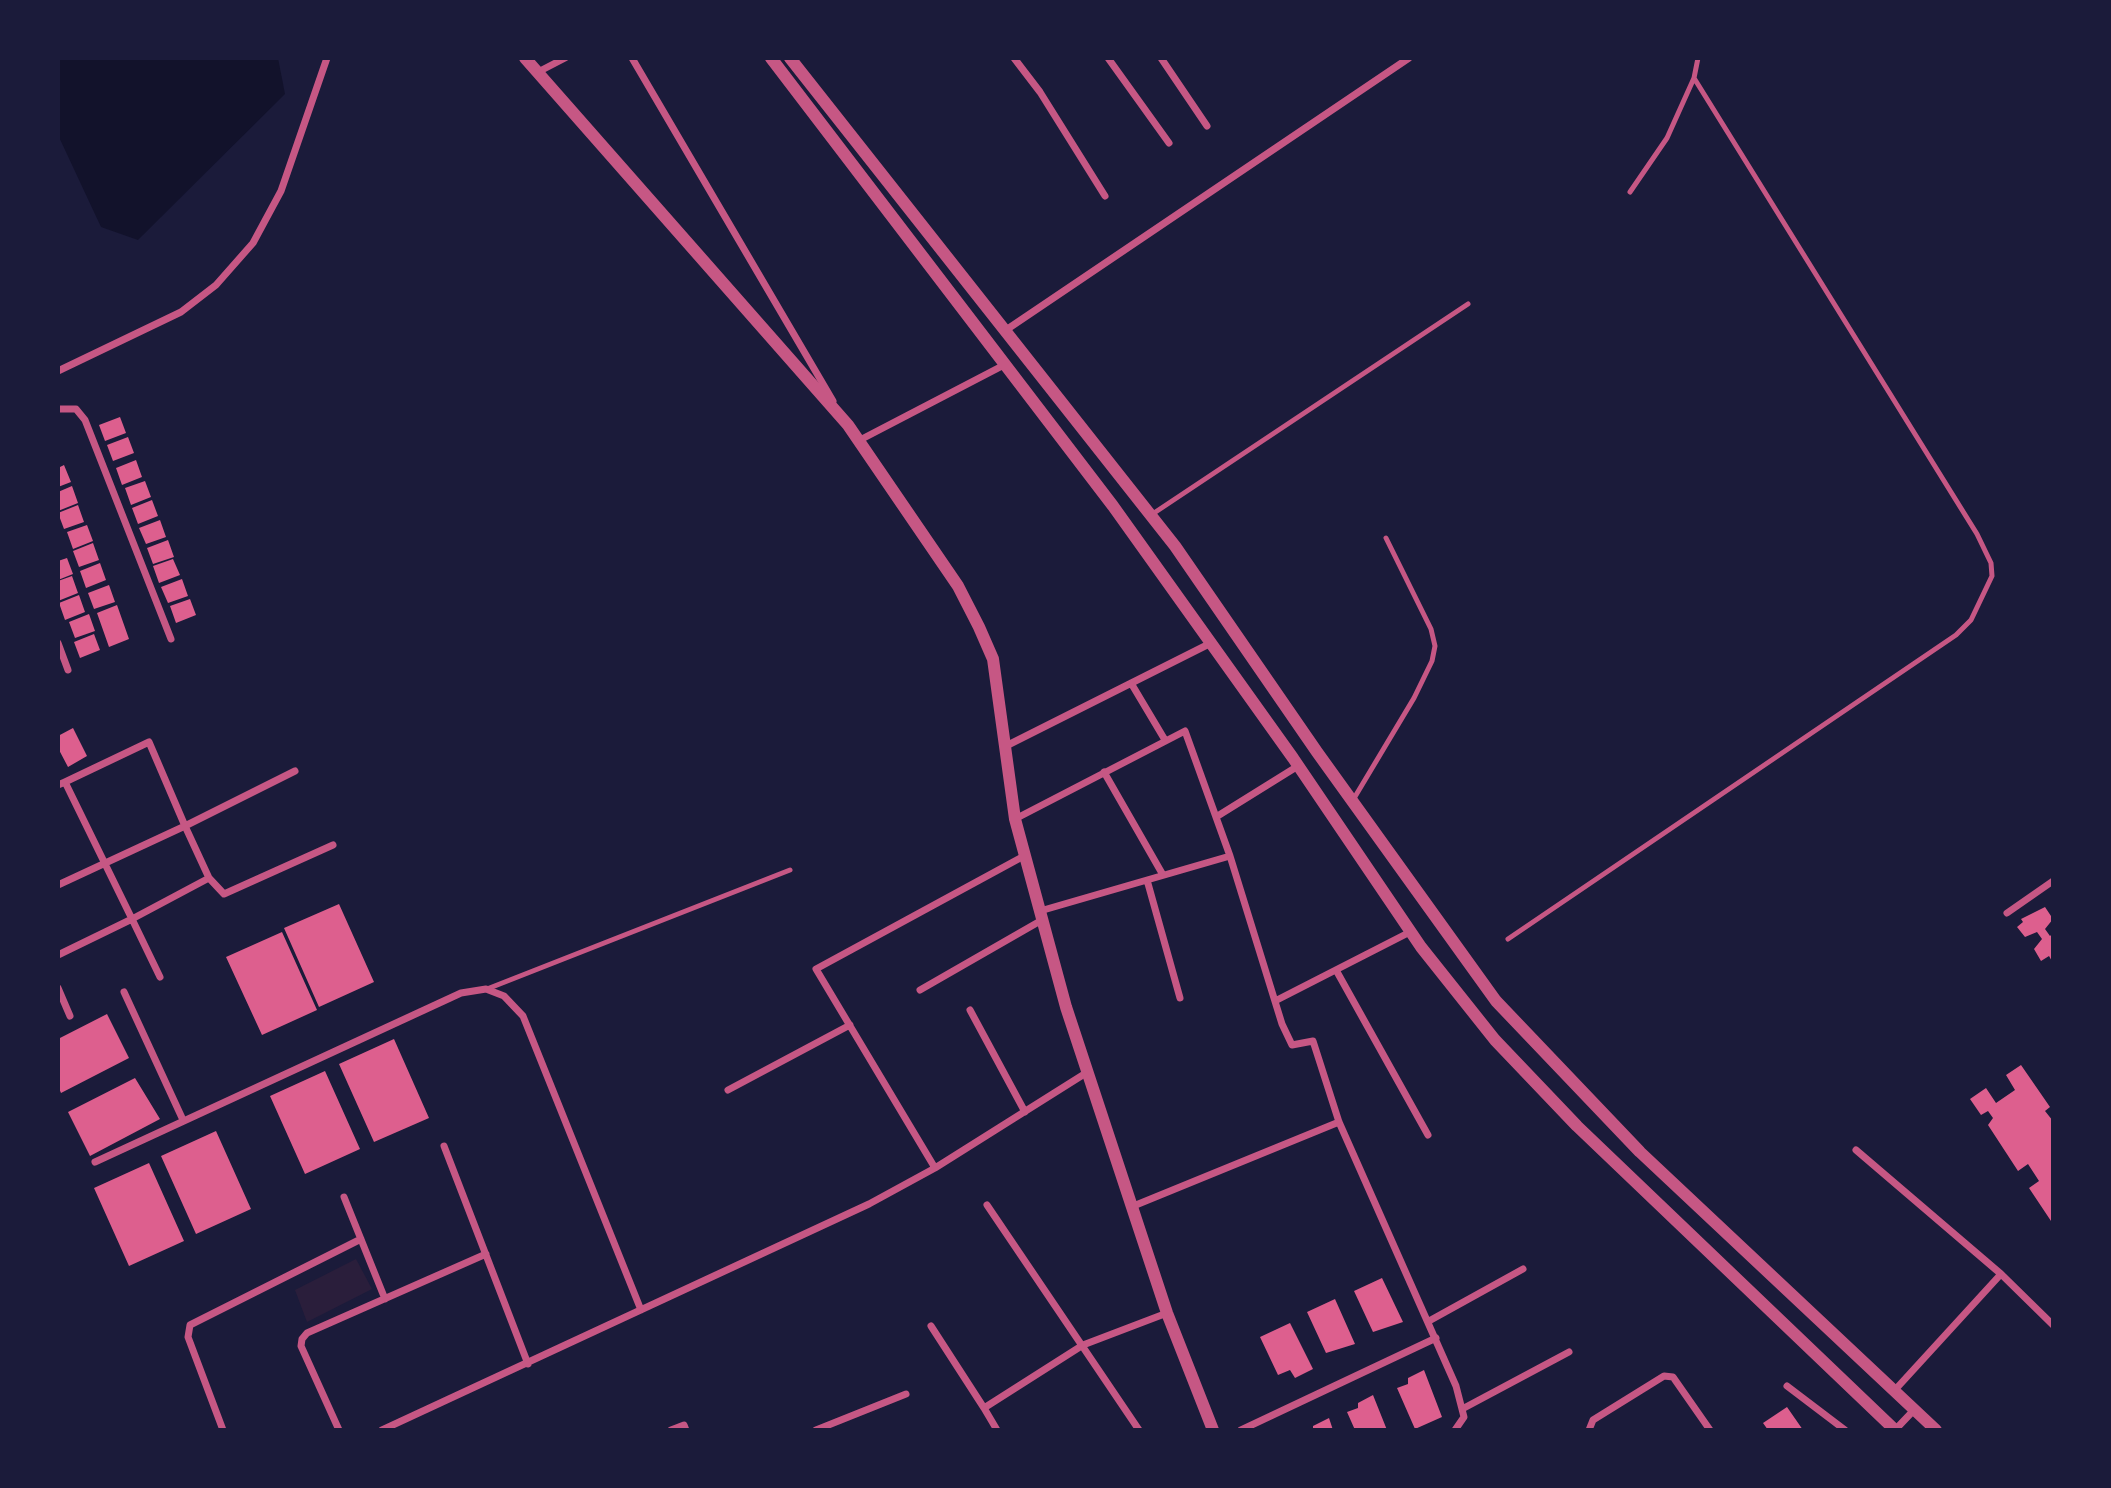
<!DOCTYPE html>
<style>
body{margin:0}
#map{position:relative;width:2111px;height:1488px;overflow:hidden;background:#1b1b3a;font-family:Roboto,sans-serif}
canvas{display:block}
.frame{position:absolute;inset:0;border:60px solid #1b1b3a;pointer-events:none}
</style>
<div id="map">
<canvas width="2111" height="1488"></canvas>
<div class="frame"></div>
</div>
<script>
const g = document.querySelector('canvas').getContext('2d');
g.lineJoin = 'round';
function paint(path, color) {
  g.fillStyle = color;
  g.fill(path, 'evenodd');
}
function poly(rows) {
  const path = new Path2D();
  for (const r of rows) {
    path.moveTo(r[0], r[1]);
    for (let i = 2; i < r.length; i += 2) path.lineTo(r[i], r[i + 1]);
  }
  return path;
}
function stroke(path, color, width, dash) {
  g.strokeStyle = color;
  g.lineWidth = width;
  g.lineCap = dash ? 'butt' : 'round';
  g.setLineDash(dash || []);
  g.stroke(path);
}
paint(poly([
 [356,1259,372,1289,307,1322,295,1290]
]), '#2a1e3b');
paint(poly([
 [58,58,278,58,285,94,138,240,101,227,58,135]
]), '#12122b');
paint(poly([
 [120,417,126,433,105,441,99,425],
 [128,437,134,453,113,461,107,445],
 [136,460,142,477,122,485,116,468],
 [64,465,71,482,58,487,58,468],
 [145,481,151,497,131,505,125,488],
 [72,486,78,503,58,511,58,492],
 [152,500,158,516,138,524,132,508],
 [78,505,84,522,64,529,58,513],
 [160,520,166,537,146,544,139,528],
 [87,525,93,541,73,549,67,532],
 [168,540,174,557,153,564,147,548],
 [93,543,99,560,79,567,73,551],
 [67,558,73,574,58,580,58,561],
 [173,559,180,575,159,583,153,566],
 [100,563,106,580,86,588,80,571],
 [72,576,78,593,58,601,58,581],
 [182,579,188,596,168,603,161,587],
 [109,585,115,602,94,609,88,593],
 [79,595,85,612,65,620,59,603],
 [190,599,196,615,176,623,170,606],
 [117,605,129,639,109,647,97,613],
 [89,614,95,631,75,638,69,622],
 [94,634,100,650,80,658,74,642],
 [73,728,87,756,68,767,58,748,58,736],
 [339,904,374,982,319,1007,284,928],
 [2045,907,2053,919,2045,929,2050,936,2053,933,2053,963,2049,956,2041,961,2034,949,2042,939,2037,932,2025,937,2017,927,2023,922,2021,919],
 [282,932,317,1010,262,1035,226,957],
 [107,1014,129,1058,61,1093,58,1086,58,1039],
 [394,1039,429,1118,374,1142,339,1064],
 [2021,1065,2050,1107,2045,1111,2053,1121,2053,1224,2029,1188,2039,1181,2028,1164,2018,1171,1988,1125,1993,1118,1988,1111,1981,1115,1970,1099,1986,1088,1996,1103,2015,1090,2006,1075],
 [325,1071,360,1149,305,1174,270,1096],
 [135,1078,160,1119,90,1156,68,1112],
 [216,1131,251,1209,196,1234,161,1156],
 [149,1163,184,1241,129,1266,94,1188],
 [1382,1278,1403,1322,1373,1332,1354,1291],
 [1335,1299,1355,1344,1326,1353,1307,1312],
 [1290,1323,1313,1369,1295,1378,1290,1370,1278,1375,1260,1337],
 [1424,1370,1442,1417,1415,1429,1397,1388,1408,1384,1408,1378],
 [1373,1395,1387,1430,1355,1430,1347,1412,1358,1408,1358,1403],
 [1787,1407,1803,1430,1768,1430,1763,1423],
 [1329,1418,1333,1430,1313,1430,1313,1426]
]), '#dd5f8e');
stroke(poly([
 [1630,192,1667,138,1694,78,1698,58],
 [1151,515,1468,304],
 [1353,800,1414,698,1432,661,1435,646,1431,629,1386,538],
 [1508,939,1956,635,1971,620,1992,576,1991,563,1977,534,1694,78],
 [487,989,790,870]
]), '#c65784', 5);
stroke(poly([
 [632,58,833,401],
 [1014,58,1040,92,1105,196],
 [1108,58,1169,143],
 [1161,58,1207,126],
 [538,72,565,58],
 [1006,330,1409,58],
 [58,371,181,312,216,285,253,243,281,191,327,58],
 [58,409,76,409,85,420,171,639],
 [858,441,1006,364],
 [58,643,68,670],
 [1131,683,1165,740],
 [1008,745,1211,643],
 [1104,772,1163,875],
 [65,782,149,742,185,826,295,771],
 [58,785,65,782,132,919,209,878,224,894,333,845],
 [1216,817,1298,766],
 [1015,819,1185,731,1230,856],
 [1147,880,1180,998],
 [58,885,185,826,209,878],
 [1040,911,1230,856,1282,1024,1292,1045,1313,1041,1339,1122,1456,1386,1464,1417,1455,1430],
 [2007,913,2053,881],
 [58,955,132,919,160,977],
 [1336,970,1428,1135],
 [58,988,70,1016],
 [920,990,1042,920],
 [124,992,183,1120],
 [1275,1001,1410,932],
 [970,1010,1025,1112],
 [728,1090,850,1025],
 [444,1146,528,1364],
 [1856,1150,2001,1274,2053,1325],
 [95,1162,461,993,486,989,504,996,523,1016,641,1310],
 [935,1168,816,969,1024,856],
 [344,1197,385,1299],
 [987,1205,1139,1430],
 [1131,1207,1339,1122],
 [1429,1321,1523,1269],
 [931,1326,984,1408,1083,1345,1167,1313],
 [1787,1386,1845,1430],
 [1894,1391,2001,1274],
 [984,1408,997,1430],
 [1464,1408,1569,1352],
 [223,1430,188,1337,190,1325,361,1239],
 [339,1430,301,1346,302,1339,307,1333,486,1254],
 [382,1430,869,1204,935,1168,1086,1073],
 [671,1430,684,1425,686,1430],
 [816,1430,906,1394],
 [1241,1430,1436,1338],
 [1589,1430,1593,1420,1664,1376,1673,1377,1710,1430],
 [1895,1430,1914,1410]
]), '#c65784', 7);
stroke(poly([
 [525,58,848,425,958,586,979,627,993,659,1015,819,1066,1007,1167,1313,1213,1430],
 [771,58,1113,506,1293,758,1421,947,1495,1040,1577,1126,1895,1430],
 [790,58,1175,546,1317,752,1496,1001,1640,1152,1936,1430]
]), '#c65784', 12);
</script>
